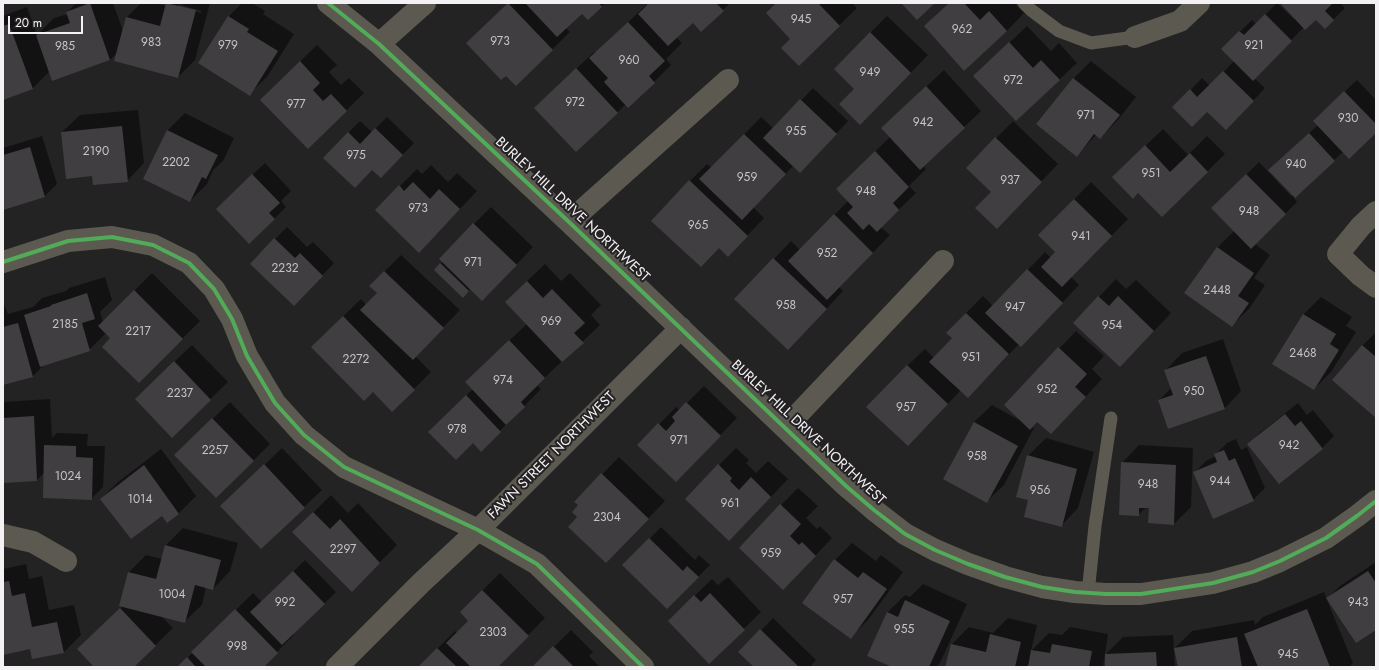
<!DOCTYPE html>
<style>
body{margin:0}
#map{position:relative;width:1379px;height:670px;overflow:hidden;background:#242324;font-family:Jost,sans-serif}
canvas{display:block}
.frame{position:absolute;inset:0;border:4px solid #f3f1f3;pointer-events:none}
.scale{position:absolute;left:8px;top:16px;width:75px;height:18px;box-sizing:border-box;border:2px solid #f3f1f3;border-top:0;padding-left:5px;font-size:12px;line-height:14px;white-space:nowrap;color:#f3f1f3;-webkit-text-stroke:3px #252224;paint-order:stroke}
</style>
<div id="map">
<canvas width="1379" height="670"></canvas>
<div class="frame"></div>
<div class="scale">20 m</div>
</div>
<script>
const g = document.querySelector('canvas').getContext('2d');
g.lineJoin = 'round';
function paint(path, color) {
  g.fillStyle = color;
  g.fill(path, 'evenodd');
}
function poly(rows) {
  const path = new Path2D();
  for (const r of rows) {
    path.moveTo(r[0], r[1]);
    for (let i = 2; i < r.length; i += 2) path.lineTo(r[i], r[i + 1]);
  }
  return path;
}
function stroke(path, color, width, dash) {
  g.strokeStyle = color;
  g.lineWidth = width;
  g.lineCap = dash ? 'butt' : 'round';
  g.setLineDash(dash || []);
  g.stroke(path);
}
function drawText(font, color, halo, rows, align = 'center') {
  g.font = font + ' Jost,sans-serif';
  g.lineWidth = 4;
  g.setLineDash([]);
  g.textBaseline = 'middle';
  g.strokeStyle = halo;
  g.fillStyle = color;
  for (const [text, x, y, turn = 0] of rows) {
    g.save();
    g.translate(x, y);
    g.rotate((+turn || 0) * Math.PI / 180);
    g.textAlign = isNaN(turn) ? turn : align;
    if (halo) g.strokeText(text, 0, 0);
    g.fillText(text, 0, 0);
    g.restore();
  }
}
paint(poly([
 [76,3,113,3,123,31,127,17,141,3,155,3,166,6,167,3,210,3,195,60,178,77,118,52,110,60,53,80,50,71,33,88,3,99,3,16,27,7,37,35,54,18,68,14,67,12],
 [178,4,201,11,201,13,178,6],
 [242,3,252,3,265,11,263,14,294,34,267,77,249,94,200,63,229,16],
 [508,3,605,3,588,19,582,13,566,28,570,32,516,85,485,26],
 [650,3,730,3,723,10,693,21,676,37,682,43,666,59,671,65,654,82,626,104,576,151,553,91,594,52,596,53,646,5,647,6],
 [777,3,852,3,857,8,799,65,791,39],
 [949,3,1014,3,1024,13,1007,31,925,26],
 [1277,3,1294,19,1295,18,1281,3,1340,3,1345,8,1325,28,1316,18,1304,27,1254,78,1265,88,1238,117,1207,110,1174,107,1202,78,1210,86,1234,61,1222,49,1252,20,1256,24],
 [887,16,928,55,877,107,855,89,870,33],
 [1027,26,1051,51,1059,43,1077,63,1016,120,992,59],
 [317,45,337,65,329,72,341,85,349,78,364,93,308,148,278,83],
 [1091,61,1136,97,1117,121,1100,138,1096,135,1077,155,1037,124,1074,78],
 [944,70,981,111,923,166,926,169,909,186,916,193,881,227,890,235,839,287,843,291,805,332,736,299,791,241,800,250,848,201,837,189,890,137,882,128],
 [1357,80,1376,100,1376,131,1344,151,1294,198,1297,202,1255,244,1270,255,1254,278,1265,285,1249,309,1231,326,1185,293,1218,247,1235,230,1213,208,1259,162,1291,196,1293,195,1282,158,1318,125,1326,109],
 [813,88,848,121,812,160,794,165,753,207,764,218,745,238,690,181,707,164,712,168,761,117,774,129],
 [138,110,144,163,127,181,62,132,80,115],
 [185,113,234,138,223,161,213,170,207,184,190,201,144,178,168,130],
 [387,117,414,143,393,165,372,168,348,133,360,121,372,132],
 [1013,121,1058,164,1014,210,992,192,967,168],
 [1163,129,1188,155,1207,136,1225,154,1162,216,1138,192,1113,177],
 [42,136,57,184,45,196,3,209,3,148],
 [265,163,291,191,281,201,286,207,274,219,229,197],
 [431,165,448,182,457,173,477,191,436,234,400,186,417,169,422,174],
 [1091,182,1128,219,1071,277,1079,285,1038,328,1019,344,985,380,961,390,925,428,907,366,925,349,934,358,953,338,966,313,983,296,993,306,1045,252,1051,258,1057,252,1039,235],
 [491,207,533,247,499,283,470,289,463,296,435,270,474,224],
 [287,227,307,247,313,242,334,263,306,293,275,239],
 [401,255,460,310,415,356,431,372,414,389,329,330,361,299,367,306,378,293,384,272],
 [545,264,561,281,570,273,601,305,591,315,600,325,537,385,541,389,481,450,473,442,441,420,473,389,483,365,527,324,523,285],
 [152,273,200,321,139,382,112,338,106,333,89,350,45,364,33,376,3,384,3,304,4,304,8,314,33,307,42,298,66,291,69,288,105,277,112,300,100,312,103,322],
 [1116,279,1126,289,1136,280,1171,313,1137,349,1074,323],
 [1321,297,1352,317,1346,326,1356,332,1331,372,1314,389,1273,364,1304,314],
 [1076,331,1104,356,1092,369,1102,379,1068,416,1037,421,1031,427,1034,428,1004,485,986,502,974,422,992,405,1021,421,1005,405],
 [1376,332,1376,417,1333,380,1363,345],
 [1223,339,1241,391,1224,409,1159,400,1171,388,1165,371,1182,353],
 [192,345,228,382,172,436,153,382],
 [704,386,737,418,693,463,639,445,676,407,680,410],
 [50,399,52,438,57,433,88,434,87,446,105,446,103,487,91,499,45,472,37,480,3,482,3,402],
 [230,402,270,444,253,461,193,438],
 [1298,403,1307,415,1313,410,1334,436,1322,448,1279,482,1249,444,1260,433],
 [1046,438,1094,452,1078,508,1061,526,1029,499,1028,456],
 [1236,439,1241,450,1247,447,1265,488,1253,500,1194,473,1206,461,1216,456,1215,455,1227,443],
 [1139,445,1193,448,1191,507,1174,524,1150,507,1147,507,1138,515,1122,463],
 [282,448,322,490,261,548,239,489],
 [736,448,749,460,746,463,756,473,768,461,788,479,746,523,719,465],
 [161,449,196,496,179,513,167,522,162,515,101,499,118,482],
 [619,457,665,501,623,545,579,517,579,505,575,502],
 [798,488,818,506,806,518,817,529,820,526,832,538,800,572,781,505],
 [331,495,348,513,358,503,397,545,352,590,294,532],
 [661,527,695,560,699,555,710,565,667,608,624,565],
 [183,528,238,543,230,571,213,589,206,587,202,605,184,622,161,616,173,628,133,667,95,667,96,632,123,606,129,572,146,555,162,559,166,545],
 [852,543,876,561,881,555,903,572,868,620,850,637,835,560],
 [305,560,336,592,293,634,294,635,262,667,178,667,253,593,262,602],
 [1376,562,1376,629,1327,600,1353,663,1349,667,1179,667,1175,649,1174,649,1192,631,1254,620,1255,625,1263,617,1324,592,1327,599,1340,586],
 [26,564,29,579,42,576,49,610,74,605,81,635,64,652,31,648,3,654,3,569],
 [500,573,545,618,497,667,419,667,455,631,457,633,469,621,461,612],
 [728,577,761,612,709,663,686,604,712,579,718,585],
 [923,584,967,604,940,663,936,667,894,667,868,655,888,612,905,595,910,597],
 [773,618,816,660,810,667,755,667,740,652],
 [1008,618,1037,625,1031,651,1049,633,1062,635,1070,627,1108,634,1103,667,1029,667,1029,665,1027,665,1027,667,946,667,952,644,969,627,993,633],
 [571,630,593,652,589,656,600,667,534,667],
 [1173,635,1175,667,1106,667,1106,654,1123,637]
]), '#0007');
paint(poly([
 [90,3,110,60,52,81,36,35,70,23,66,12],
 [166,3,196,10,178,78,114,61,126,17,160,26],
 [508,3,553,50,516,86,506,76,501,80,466,43],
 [525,3,599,3,602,7,588,20,582,14,557,37],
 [649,3,716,3,724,11,701,32,693,23,668,46,638,14],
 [776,3,818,3,840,26,799,66,781,48,790,39,766,13],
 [901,3,935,3,917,20],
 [949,3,964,3,980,20,989,11,1007,31,964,71,924,26],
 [1280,3,1333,3,1325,11,1334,20,1325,29,1316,20,1305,30],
 [1265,14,1292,41,1253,81,1221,49,1239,31,1244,35],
 [228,16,249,29,247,32,278,51,250,96,198,63],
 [628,22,665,61,649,76,655,83,628,108,604,82,608,78,589,58],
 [9,24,33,89,3,100,3,26],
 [870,32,911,73,860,125,839,104,854,89,834,69],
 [1009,42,1033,68,1041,60,1060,80,1016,121,973,76],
 [300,61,320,83,313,90,323,101,331,94,347,111,308,149,260,100],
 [576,68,618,113,576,152,534,108],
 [1223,71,1254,101,1226,130,1207,112,1192,127,1172,107,1190,89,1197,97],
 [1073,78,1120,115,1100,139,1094,134,1077,157,1036,124],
 [926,86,965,128,920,170,881,128],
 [1344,91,1376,124,1376,133,1349,159,1313,121],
 [800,99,837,134,800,173,763,138],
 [122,126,128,182,93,185,92,176,66,179,61,132],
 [375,128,403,155,381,178,372,170,355,188,323,158,348,132,360,144],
 [167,130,218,155,206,179,202,177,190,202,143,179],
 [1309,133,1335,161,1295,198,1268,170],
 [744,134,786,174,742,220,699,179],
 [995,137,1042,182,997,229,975,208,991,192,966,168],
 [1145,145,1170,172,1190,153,1208,172,1162,217,1138,193,1133,199,1112,177],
 [30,147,45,197,3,210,3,155],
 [875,151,909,187,893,203,899,210,877,232,869,224,863,230,847,213,853,207,836,189],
 [252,174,280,203,269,213,275,219,249,244,216,209],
 [1246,174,1286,214,1251,249,1211,208],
 [689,180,748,236,728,257,719,248,701,267,651,221],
 [413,182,430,199,439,189,460,209,419,253,375,210,399,185,404,191],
 [1074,199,1112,236,1062,287,1041,267,1055,252,1038,235],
 [834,214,873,253,827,300,788,261],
 [473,223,517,265,482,301,439,259],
 [274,238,295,258,300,253,323,276,294,306,250,264],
 [1217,247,1254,273,1238,296,1249,303,1232,327,1184,293],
 [773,258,827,309,788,350,734,299],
 [440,263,469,291,463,298,434,270],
 [1027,269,1063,303,1021,347,985,313],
 [384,271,444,328,413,360,360,310,377,293,369,286],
 [527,281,543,298,552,289,585,323,574,333,584,343,562,362,505,302],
 [134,290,183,339,139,383,102,347,110,338,98,326],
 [87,293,95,319,82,323,90,351,40,367,24,315,51,306,51,305],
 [1098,296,1109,306,1118,296,1154,331,1120,367,1073,323],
 [966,313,1009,354,968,398,929,362,952,338,946,333],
 [1303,314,1336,334,1330,344,1339,350,1314,390,1272,364],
 [343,316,415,390,392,412,373,392,364,401,311,347],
 [18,323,33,377,3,385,3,327],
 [509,340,545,378,521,402,525,407,506,425,465,382],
 [1362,345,1376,357,1376,418,1332,380],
 [1058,347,1087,374,1075,387,1086,397,1051,434,1037,422,1030,430,1004,405],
 [1206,356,1225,409,1168,429,1158,400,1173,395,1164,370],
 [174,361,211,400,172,438,135,399],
 [907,365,948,404,908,446,866,407],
 [466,395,501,432,481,452,473,443,456,460,428,432],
 [686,402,721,436,676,482,637,445,658,423,666,431,675,421,672,417],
 [1285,414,1295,426,1301,421,1323,449,1279,484,1247,444],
 [34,416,37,481,3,483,3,418],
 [212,418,254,461,216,498,174,455],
 [974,422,1018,446,987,503,943,479],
 [44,445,76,446,76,457,93,458,92,500,43,498],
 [1224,450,1229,461,1235,458,1254,501,1213,519,1193,472,1217,462,1214,454],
 [1027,455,1077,469,1062,527,1024,517,1028,500,1016,497],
 [1121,462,1176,465,1174,525,1148,523,1149,508,1139,508,1139,516,1119,515],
 [264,464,305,508,261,549,220,506],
 [718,464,732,478,730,481,739,490,751,477,771,497,729,541,685,499],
 [144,465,179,514,167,523,162,516,131,539,100,499],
 [601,473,649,519,606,563,568,527,577,517,572,512,578,505,574,502],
 [780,504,801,524,790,536,799,545,802,542,816,556,783,590,739,548],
 [313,512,330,529,340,519,380,563,352,592,292,532],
 [649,538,683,571,687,566,699,577,667,609,622,565],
 [165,545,221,560,213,590,195,585,185,623,119,606,128,572,156,579],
 [834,559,858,578,863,572,887,589,851,639,802,603],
 [293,571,325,604,282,645,250,612],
 [1368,571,1376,583,1376,630,1356,643,1326,598],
 [9,581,12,596,25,593,32,627,57,622,64,653,32,659,30,649,3,655,3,582],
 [482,590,529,636,498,667,471,667,446,643,468,621,460,612],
 [710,593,745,630,709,664,668,621,694,595,701,602],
 [905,600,950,621,929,667,892,667,867,656,887,612,898,617],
 [120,608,156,646,134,667,94,667,77,649],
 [235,609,278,653,264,667,206,667,191,652],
 [1307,609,1330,667,1258,667,1244,634],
 [760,629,799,667,754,667,738,652],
 [990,634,1021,642,1015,667,945,667,951,644,986,652],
 [1237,637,1242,667,1178,667,1174,648],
 [1052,644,1092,651,1089,667,1028,667,1031,650,1050,653],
 [553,646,574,667,532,667],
 [437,648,457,667,418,667],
 [1156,652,1157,667,1105,667,1105,654],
 [187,657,196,667,177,667]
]), '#403e40');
stroke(poly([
 [1024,3,1031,10,1059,31,1091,43,1135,37],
 [1088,593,1095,526,1111,418]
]), '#5b5950', 13);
stroke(poly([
 [328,3,379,44,569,222,846,486,874,510,905,534,935,550,968,564,1005,577,1042,587,1075,592,1106,594,1141,594,1213,583,1253,572,1280,561,1326,538,1357,516,1376,501],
 [1135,37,1180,21,1199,3],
 [379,44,425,3],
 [1376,212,1361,226,1338,254,1361,276,1376,287],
 [569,222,728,80],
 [3,262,68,241,112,237,153,245,189,263,214,289,232,319,247,356,275,403,304,435,344,467,478,530,537,564,643,667],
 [785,428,943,261],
 [3,535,33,542,66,561],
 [337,667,421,583,478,530,681,328]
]), '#5b5950', 22);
stroke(poly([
 [328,3,379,44,569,222,846,486,874,510,905,534,935,550,968,564,1005,577,1042,587,1075,592,1106,594,1141,594,1213,583,1253,572,1280,561,1326,538,1357,516,1376,501],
 [3,262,68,241,112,237,153,245,189,263,214,289,232,319,247,356,275,403,304,435,344,467,478,530,537,564,643,667]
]), '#51ab58', 4);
drawText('12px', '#c6c4c6', null, [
 ["945",801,20],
 ["962",962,30],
 ["973",500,42],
 ["983",151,43],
 ["979",228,46],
 ["921",1254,46],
 ["985",65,47],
 ["960",629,61],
 ["949",870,73],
 ["972",1013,81],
 ["972",575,103],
 ["977",296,105],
 ["971",1086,116],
 ["930",1348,119],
 ["942",923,123],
 ["955",796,132],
 ["2190",96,152],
 ["975",356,156],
 ["2202",176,163],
 ["940",1296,165],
 ["951",1151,174],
 ["959",747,178],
 ["937",1010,181],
 ["948",866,192],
 ["973",418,209],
 ["948",1249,212],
 ["965",698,226],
 ["941",1081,237],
 ["952",827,254],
 ["971",473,263],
 ["2232",285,269],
 ["2448",1217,291],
 ["958",786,306],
 ["947",1015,308],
 ["969",551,322],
 ["2185",65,325],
 ["954",1112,326],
 ["2217",138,332],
 ["2468",1303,354],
 ["951",971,358],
 ["2272",356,360],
 ["974",503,381],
 ["952",1047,390],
 ["950",1194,392],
 ["2237",180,394],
 ["957",906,408],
 ["978",457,430],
 ["971",679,441],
 ["942",1289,446],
 ["2257",215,451],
 ["958",977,457],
 ["1024",68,477],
 ["944",1220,482],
 ["948",1148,485],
 ["956",1040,491],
 ["1014",140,500],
 ["961",730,504],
 ["2304",607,518],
 ["2297",343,550],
 ["959",771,554],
 ["1004",172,595],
 ["957",843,600],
 ["992",285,603],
 ["943",1358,603],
 ["955",904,630],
 ["2303",493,633],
 ["998",237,647],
 ["945",1288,655]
]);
drawText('14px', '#f3f1f3', '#252224', [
 ["BURLEY HILL DRIVE NORTHWEST",572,210,43],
 ["BURLEY HILL DRIVE NORTHWEST",808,433,43],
 ["FAWN STREET NORTHWEST",552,456,-45]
]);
</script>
